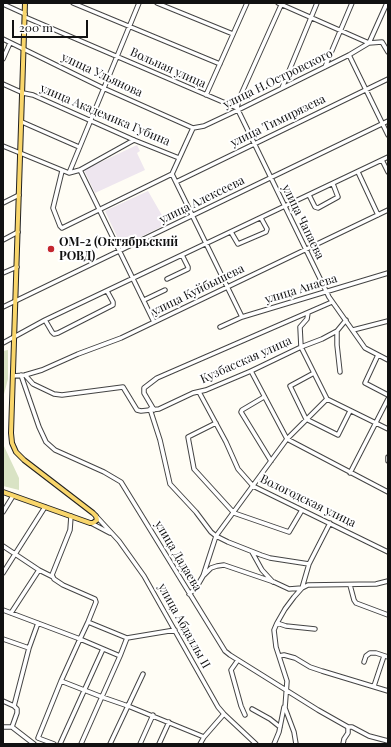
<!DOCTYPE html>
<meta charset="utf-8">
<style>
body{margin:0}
#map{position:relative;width:391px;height:747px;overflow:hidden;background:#fffdf5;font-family:"Playfair Display",serif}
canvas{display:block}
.frame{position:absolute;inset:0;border:4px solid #111;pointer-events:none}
.scale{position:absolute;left:12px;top:20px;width:76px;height:18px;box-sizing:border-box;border:2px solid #111;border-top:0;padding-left:5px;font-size:12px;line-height:14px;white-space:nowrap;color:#111;-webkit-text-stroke:3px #fff;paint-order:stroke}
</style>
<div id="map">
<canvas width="391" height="747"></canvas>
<div class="frame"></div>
<div class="scale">200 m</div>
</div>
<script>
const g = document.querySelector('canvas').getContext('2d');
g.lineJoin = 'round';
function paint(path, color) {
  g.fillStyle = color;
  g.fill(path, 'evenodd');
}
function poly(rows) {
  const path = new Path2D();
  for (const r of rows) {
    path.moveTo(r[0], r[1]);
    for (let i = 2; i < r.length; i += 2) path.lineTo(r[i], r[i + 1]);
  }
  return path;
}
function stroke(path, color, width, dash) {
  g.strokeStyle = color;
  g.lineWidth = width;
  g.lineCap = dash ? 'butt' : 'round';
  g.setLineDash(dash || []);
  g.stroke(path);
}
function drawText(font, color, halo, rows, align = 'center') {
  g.font = font + ' "Playfair Display",serif';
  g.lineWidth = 4;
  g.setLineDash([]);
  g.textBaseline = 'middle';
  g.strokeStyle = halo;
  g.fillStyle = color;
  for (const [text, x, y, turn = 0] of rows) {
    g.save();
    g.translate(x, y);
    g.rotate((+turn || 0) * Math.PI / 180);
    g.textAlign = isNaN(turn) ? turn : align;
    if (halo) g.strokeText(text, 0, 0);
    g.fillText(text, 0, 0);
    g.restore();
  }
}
paint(poly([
 [137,145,140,151,137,153,145,170,95,193,84,170],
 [148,191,167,224,122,246,121,245,105,211]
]), '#eee6ef');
paint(poly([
 [8,350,8,379,3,398,3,351],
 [3,444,19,478,19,490,3,486]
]), '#d9e3c4');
const minor = poly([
 [73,3,220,64],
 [157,3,233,34],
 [278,3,362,40,369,43,382,42,388,52],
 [282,3,239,99,237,108,329,297,365,348,388,360],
 [3,4,25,14],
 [25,17,237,108],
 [3,39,103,88,193,128,204,126,238,110,349,55,369,43],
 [369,43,387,3],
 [349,55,388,135],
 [3,59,10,43],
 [325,67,352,3],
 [3,84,23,93,33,95,134,140,179,158],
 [282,88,317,3],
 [206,95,247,3],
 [22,122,79,147],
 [3,146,69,173,80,170,134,140],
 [382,160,388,172],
 [80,170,154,322],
 [62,171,53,208,60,226,62,228,172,174],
 [358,172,378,215],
 [69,173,139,3],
 [172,174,242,317],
 [172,174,193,128],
 [176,182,388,79],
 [309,195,315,207,318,208,338,197,333,184],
 [3,203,19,195],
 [231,232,238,244,266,232,267,229,261,218],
 [3,240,18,232],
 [3,273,17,267],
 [167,279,188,269,188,267,182,255],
 [144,300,165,290],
 [3,307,388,121],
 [308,313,307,319,300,327,301,347,327,399,388,429],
 [45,320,52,332,54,334,58,333,113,305,113,302,107,291],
 [220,327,242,317,388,273],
 [353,330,388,321],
 [337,331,337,345,340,372],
 [3,343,45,320,388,157],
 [378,355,365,383,388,395],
 [251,371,287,439,388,492],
 [314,373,290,386,306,419,338,435,350,411],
 [21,375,39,427,46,442,55,450,104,472,121,482,225,651,230,655,318,710,348,727,352,727,369,736,388,741],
 [25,375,33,384,54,394,62,395,123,387,137,410,141,411,159,409,193,393,206,390,251,371,301,347,322,339,337,331,346,320],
 [13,376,25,375,42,370,78,354,121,338,388,210],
 [199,392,226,442,238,469,253,486,388,552],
 [264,397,242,410,241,412,271,461],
 [150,409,160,440,170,484,196,512,211,532,216,536,228,542,261,555,270,558,309,564,302,588,294,597,285,609,277,623,274,630,276,647,287,681,285,708,294,732,296,744],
 [154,410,144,393,144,388,157,378,332,302],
 [216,423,188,437,194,469,234,513,289,532,302,510],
 [388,457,388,461],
 [350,473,388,399],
 [3,512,13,496],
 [71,516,70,530,52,575,54,579,63,585,95,599,96,602,88,622],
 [96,516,119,541,144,576,218,707,224,714,256,744],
 [91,523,110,533],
 [3,546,39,570,53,577],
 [252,552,262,570,273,582],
 [309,564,330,523],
 [3,573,45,507],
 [204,575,211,568,217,566,224,565,274,582,289,589,302,588,308,585,376,584,388,581],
 [350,585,354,600,356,603,388,615],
 [189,594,196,588,203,576,216,536,287,439,327,399],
 [3,610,80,639,88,622,127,638],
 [11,613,39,570],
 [277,623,286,626,315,629],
 [3,639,29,648,38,623],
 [120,656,127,638,175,630],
 [279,656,284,655,295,658,310,667,322,671,388,691],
 [238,660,231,670,241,706,245,715],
 [364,662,366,656,370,653,376,653,388,657],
 [61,681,102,697,128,706,204,737],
 [374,686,384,656],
 [3,701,14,706,17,709,17,713,12,727],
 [14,706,29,648],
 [252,709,270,719,280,727],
 [3,727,12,727,34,744],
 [54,744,38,738,61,681,80,639,120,656,81,744],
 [60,744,103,649],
 [110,744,143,674],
 [140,744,153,715],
 [159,744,169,722],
 [200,744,204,737,224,714],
 [274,744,279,732,284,707],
 [343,744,344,739,348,733,348,727]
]);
const major = poly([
 [3,492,90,523,93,523,97,520,96,516,93,513,24,460,16,452,12,443,11,433,25,3]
]);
stroke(minor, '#444', 5.5);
stroke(major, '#222', 6);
stroke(minor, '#fff', 3.5);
stroke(major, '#f9d66b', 4);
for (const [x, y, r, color] of [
 [51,249,4,"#c4262e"]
]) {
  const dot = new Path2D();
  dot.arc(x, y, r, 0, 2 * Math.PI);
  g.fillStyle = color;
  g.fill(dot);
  stroke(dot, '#fff', 1.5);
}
drawText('12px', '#111', '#fff', [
 ["Вольная улица",168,68,24],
 ["улица Ульянова",102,75,25],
 ["улица Н.Островского",278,79,-26],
 ["улица Академика Губина",105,115,23],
 ["улица Тимирязева",278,121,-26],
 ["улица Алексеева",202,200,-26],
 ["улица Чапаева",303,222,64],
 ["улица Анаева",301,289,-17],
 ["улица Куйбышева",198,290,-26],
 ["Кузбасская улица",246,360,-24],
 ["Вологодская улица",308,501,26],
 ["улица Дадаева",178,556,59],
 ["улица Абдаллы II",184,626,61]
]);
drawText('bold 12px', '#111', '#fff', [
 ["ОМ-2 (Октябрьский",59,242],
 ["РОВД)",59,256]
], 'left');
</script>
